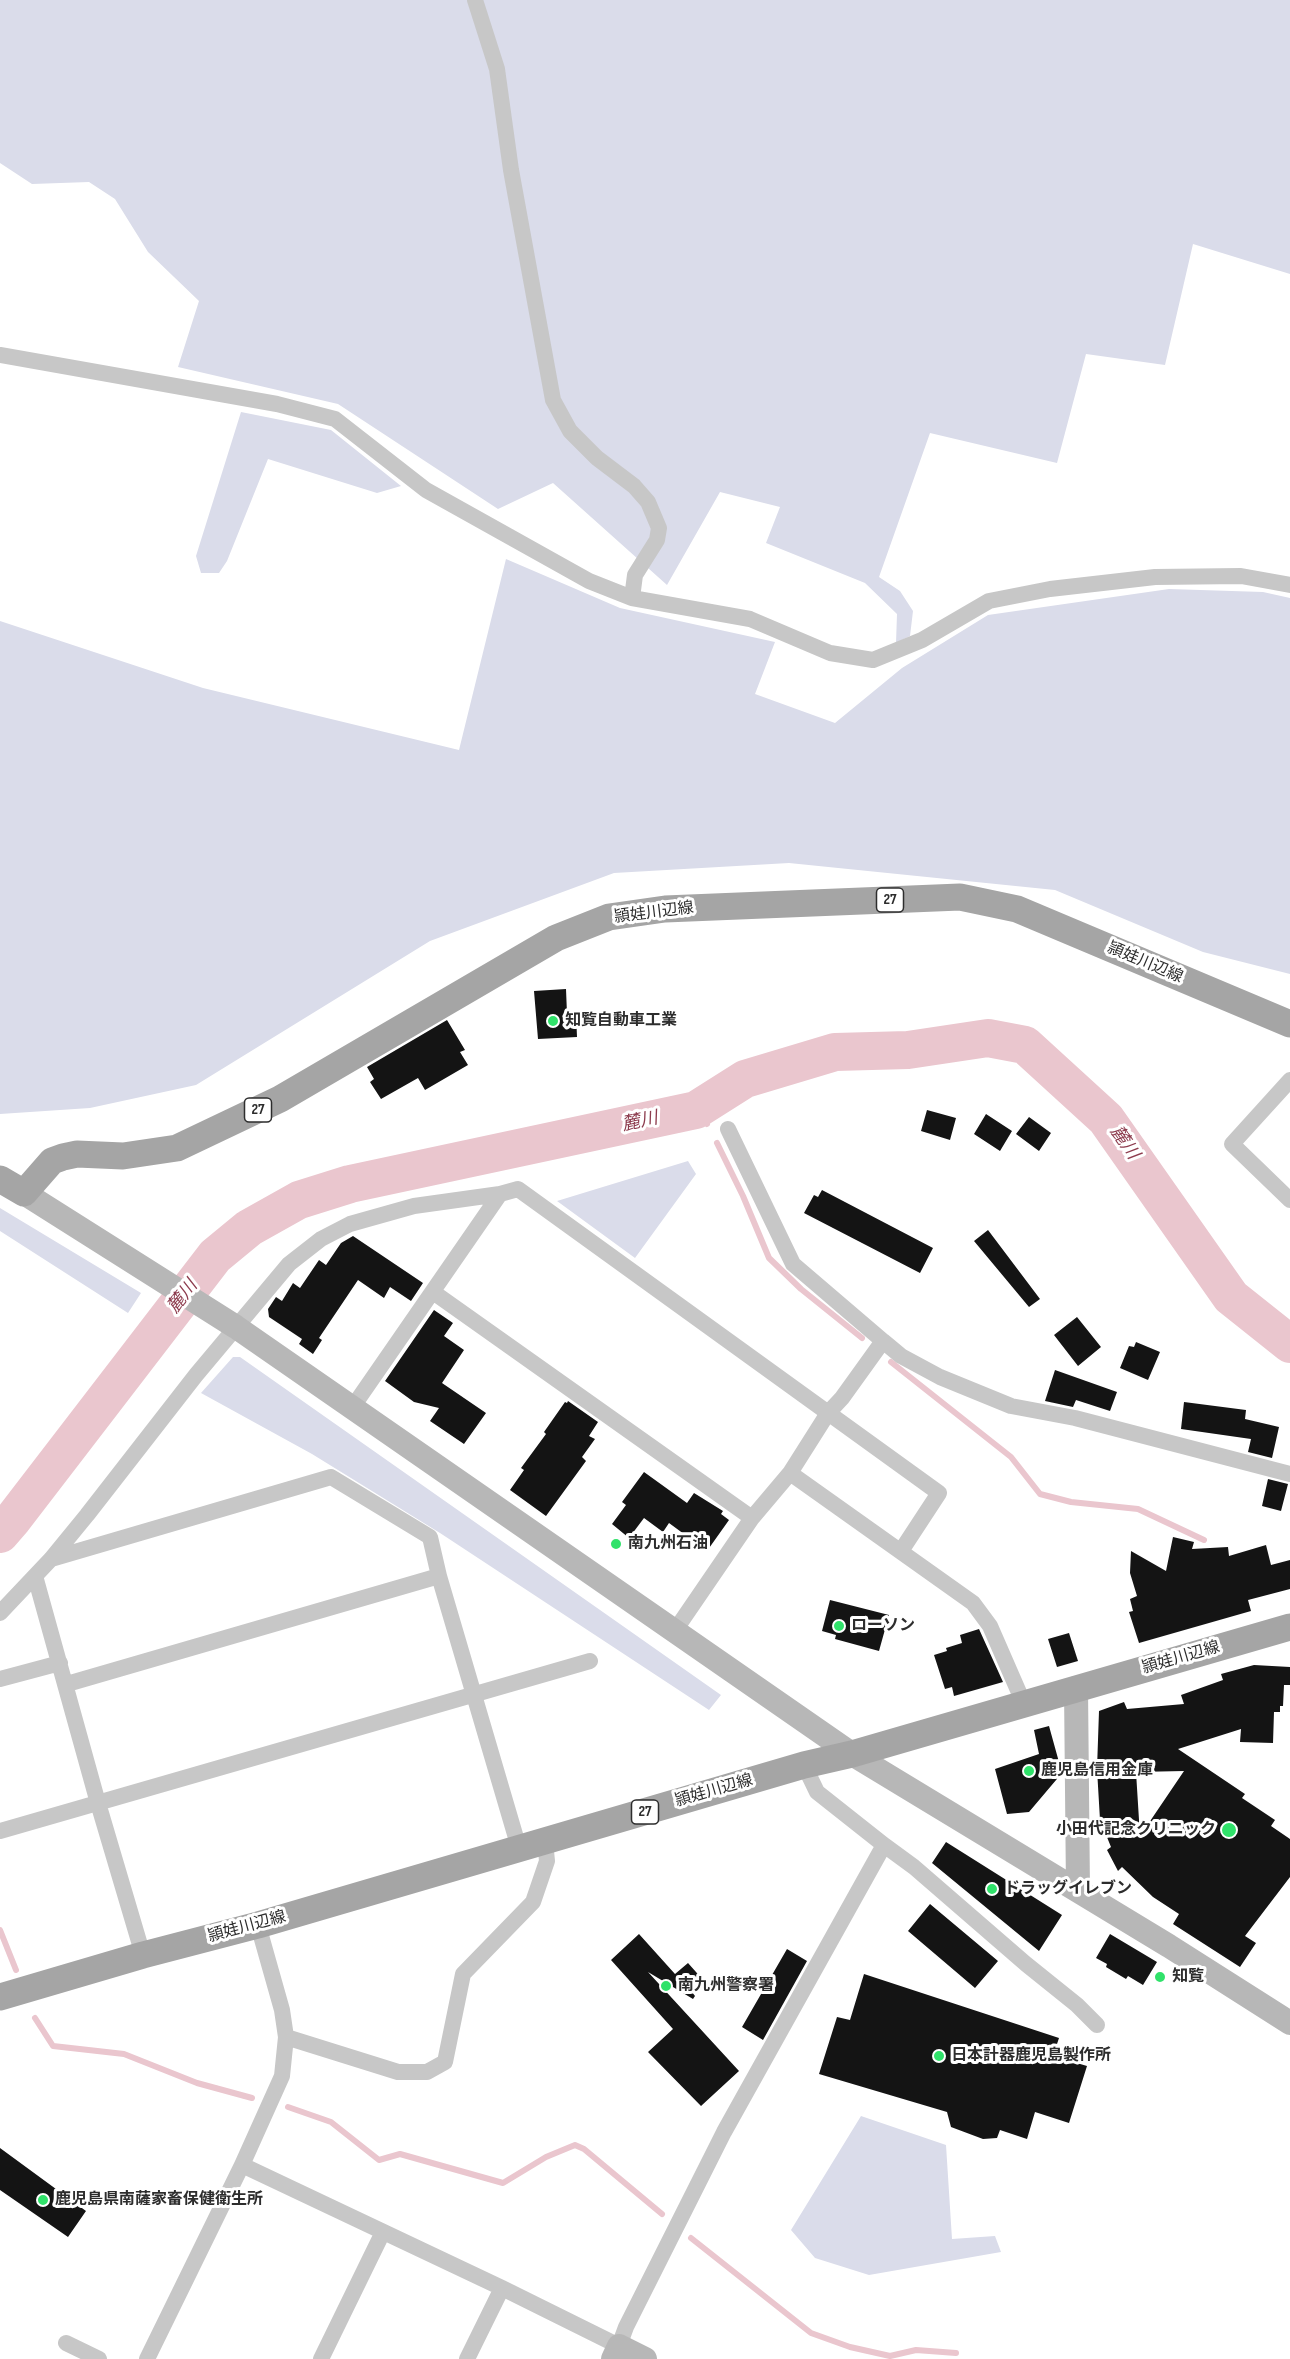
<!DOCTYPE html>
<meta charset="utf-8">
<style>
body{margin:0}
canvas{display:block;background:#fff}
</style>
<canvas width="1290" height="2359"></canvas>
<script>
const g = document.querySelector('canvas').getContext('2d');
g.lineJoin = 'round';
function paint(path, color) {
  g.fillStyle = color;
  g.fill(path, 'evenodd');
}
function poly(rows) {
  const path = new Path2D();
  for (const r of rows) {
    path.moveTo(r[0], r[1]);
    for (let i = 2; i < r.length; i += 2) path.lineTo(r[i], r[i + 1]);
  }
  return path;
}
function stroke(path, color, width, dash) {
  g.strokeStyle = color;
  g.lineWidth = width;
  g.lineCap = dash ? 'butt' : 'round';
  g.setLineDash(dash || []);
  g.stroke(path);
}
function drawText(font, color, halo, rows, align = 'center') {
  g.font = font + ' "Sofia Sans Condensed","Noto Sans JP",sans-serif';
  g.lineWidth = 6;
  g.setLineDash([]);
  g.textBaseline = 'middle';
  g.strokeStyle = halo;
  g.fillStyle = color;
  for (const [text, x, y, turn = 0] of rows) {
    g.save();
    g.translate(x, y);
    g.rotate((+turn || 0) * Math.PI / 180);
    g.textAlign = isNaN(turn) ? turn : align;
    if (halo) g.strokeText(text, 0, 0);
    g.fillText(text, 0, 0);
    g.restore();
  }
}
paint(poly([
 [0,0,1290,0,1290,274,1193,244,1165,365,1086,354,1057,463,930,433,879,577,900,591,913,611,910,636,896,643,897,614,865,583,766,543,780,507,720,492,667,585,553,483,498,509,338,404,178,367,199,301,148,252,115,199,89,182,32,184,0,163],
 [241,412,331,430,401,486,377,493,268,459,227,561,219,573,201,573,196,556],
 [506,559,620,608,775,642,755,694,835,723,902,668,988,615,1169,589,1263,592,1290,598,1290,974,1203,952,1055,890,789,863,614,873,430,941,196,1085,90,1108,0,1114,0,621,203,688,459,750],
 [688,1161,696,1174,635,1258,557,1201],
 [0,1208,141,1293,128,1313,0,1231],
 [233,1357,240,1357,721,1695,709,1710,440,1533,312,1454,201,1393],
 [861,2116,946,2145,952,2239,995,2236,1001,2252,869,2275,815,2258,791,2230]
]), '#dadcea');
stroke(poly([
 [696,1110,707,1124],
 [717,1143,743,1196,769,1258,801,1289,862,1338],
 [891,1362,1011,1457,1040,1494,1071,1502,1138,1509,1204,1540],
 [0,1930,16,1970],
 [35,2018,53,2046,124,2054,197,2083,252,2098],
 [288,2107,331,2122,379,2160,400,2154,503,2183,546,2157,575,2145,584,2149,662,2214],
 [691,2238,811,2333,850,2347,890,2356,916,2350,956,2353]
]), '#eac6ce', 6);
stroke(poly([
 [0,1534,13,1519,215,1256,249,1228,299,1200,350,1184,696,1110,745,1079,835,1052,908,1050,988,1038,1025,1045,1106,1119,1231,1297,1290,1344]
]), '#eac6ce', 38);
paint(poly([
 [566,989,567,1014,576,1013,577,1037,538,1039,534,991],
 [447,1020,465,1050,460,1052,468,1065,425,1090,418,1078,381,1099,370,1082,374,1079,367,1067],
 [927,1110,956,1118,950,1140,921,1131],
 [986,1114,1012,1131,1000,1151,974,1134],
 [1029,1117,1051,1133,1039,1151,1016,1134],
 [822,1190,933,1248,920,1273,804,1213,814,1195,818,1197],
 [988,1230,1040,1299,1029,1307,974,1241],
 [353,1236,423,1283,411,1301,390,1287,384,1298,358,1280,319,1338,322,1340,313,1354,299,1344,302,1339,269,1317,268,1309,276,1297,282,1301,293,1283,300,1288,319,1260,326,1265,341,1243],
 [434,1310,453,1323,444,1336,464,1350,442,1383,486,1413,464,1444,430,1421,439,1408,414,1402,385,1381],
 [1077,1317,1101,1347,1078,1366,1054,1335],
 [1136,1342,1160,1352,1148,1380,1120,1368,1129,1346,1134,1347],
 [1055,1370,1117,1392,1110,1411,1076,1400,1073,1407,1045,1401],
 [568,1401,598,1422,589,1436,595,1439,582,1457,586,1461,546,1516,510,1490,524,1470,521,1468,546,1434,544,1432,565,1402,567,1403],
 [1184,1402,1246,1410,1245,1419,1279,1427,1272,1458,1248,1452,1251,1439,1181,1429],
 [644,1472,687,1503,694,1493,723,1511,721,1514,729,1520,707,1551,669,1523,663,1532,644,1518,629,1538,612,1524,626,1505,622,1502],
 [1268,1479,1288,1484,1281,1511,1262,1506],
 [1173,1537,1194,1542,1192,1549,1228,1547,1229,1556,1266,1545,1271,1565,1290,1560,1290,1589,1248,1600,1251,1611,1139,1643,1129,1612,1133,1611,1130,1599,1137,1596,1130,1573,1131,1551,1166,1571],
 [830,1600,889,1615,879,1651,835,1639,836,1635,822,1631],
 [979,1629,1003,1682,954,1696,952,1687,945,1689,934,1655,947,1651,946,1648,962,1643,960,1635],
 [1069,1633,1078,1661,1057,1667,1048,1639],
 [1254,1665,1290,1667,1290,1685,1284,1685,1283,1706,1280,1706,1280,1712,1274,1712,1273,1743,1240,1742,1241,1729,1178,1749,1245,1794,1242,1798,1275,1820,1271,1826,1290,1839,1290,1877,1245,1936,1256,1943,1240,1967,1173,1924,1179,1914,1153,1897,1122,1867,1118,1871,1107,1850,1111,1847,1100,1820,1097,1769,1099,1711,1124,1702,1127,1709,1184,1704,1181,1695,1223,1680,1221,1674],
 [1184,1771,1140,1836,1136,1772],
 [1049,1726,1062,1773,1029,1812,1007,1814,995,1769,1039,1754,1034,1730],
 [946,1842,1062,1915,1039,1951,932,1863],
 [930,1904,998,1961,975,1988,908,1931],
 [639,1934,675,1974,688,1963,704,1981,692,1992,695,1996,693,1999,648,1972,739,2071,701,2106,648,2052,673,2029,611,1960],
 [1110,1934,1157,1962,1143,1985,1128,1976,1126,1979,1106,1967,1107,1964,1096,1958],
 [787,1949,807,1961,763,2040,742,2027],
 [864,1974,1059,2038,1053,2056,1087,2066,1069,2123,1035,2112,1027,2139,1000,2130,997,2138,983,2139,951,2127,947,2112,819,2074,837,2017,850,2020],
 [0,2148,86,2211,68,2237,0,2190]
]), '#141414');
stroke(poly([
 [475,0,497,69,511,170,553,400,570,431,597,458,634,486,648,502,659,528,657,540,635,575,632,598],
 [0,355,277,404,335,419,426,490,589,581,632,598,750,619,830,653,873,660,922,640,989,601,1050,589,1155,577,1241,576,1290,585],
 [1290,1080,1232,1144,1290,1200],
 [728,1129,793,1264,883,1341],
 [433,1292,752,1518],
 [352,1408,500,1194,518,1189,939,1493,901,1551],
 [790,1473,973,1603,990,1626,1024,1704],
 [51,1559,331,1477,430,1537,439,1576,519,1848],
 [35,1576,98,1803,143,1955],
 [0,1613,51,1559,87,1515,196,1375,289,1264,321,1239,350,1224,414,1206,500,1194],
 [674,1632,752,1518,790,1473,828,1413,842,1398,883,1341,901,1356,940,1377,1011,1406,1075,1418,1290,1474],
 [0,1679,60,1663],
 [67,1684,439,1576],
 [0,1831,590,1661],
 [884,1845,914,1867,1026,1964,1077,2005,1097,2025],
 [286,2037,398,2072,427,2072,445,2062,463,1974,533,1902,547,1861,545,1841],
 [242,2165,502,2288,619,2346,626,2327,724,2132,884,1845,817,1792,804,1765],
 [66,2343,99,2359],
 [147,2359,242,2165,282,2076,286,2037,282,2010,258,1925],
 [321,2359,383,2232],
 [467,2359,502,2288]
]), '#c7c7c7', 16);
stroke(poly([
 [24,1193,236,1327,852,1754,1169,1946,1290,2023],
 [1076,1688,1078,1891],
 [613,2359,619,2346,645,2359]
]), '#b7b7b7', 24);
stroke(poly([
 [0,1179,24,1193,52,1161,63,1157,77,1154,123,1156,177,1148,280,1099,556,938,609,917,665,909,960,897,1017,909,1290,1024],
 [0,1997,143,1955,258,1925,804,1765,852,1754,1290,1627]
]), '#a5a5a5', 27);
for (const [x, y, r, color] of [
 [553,1021,6,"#30e26a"],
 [616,1544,6,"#30e26a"],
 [839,1626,6,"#30e26a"],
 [1029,1771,6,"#30e26a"],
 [1229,1830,8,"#30e26a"],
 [992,1889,6,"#30e26a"],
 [1160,1977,6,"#30e26a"],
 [666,1986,6,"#30e26a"],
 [939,2056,6,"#30e26a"],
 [43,2200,6,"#30e26a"]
]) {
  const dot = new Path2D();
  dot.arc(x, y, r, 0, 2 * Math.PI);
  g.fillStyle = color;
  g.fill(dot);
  stroke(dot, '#fff', 2);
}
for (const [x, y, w] of [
 [890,900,27],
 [258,1110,27],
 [645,1812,27]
]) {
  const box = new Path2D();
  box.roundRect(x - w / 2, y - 12, w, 24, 4.5);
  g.fillStyle = '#fff';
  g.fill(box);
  stroke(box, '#2d2d2d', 1.5);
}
drawText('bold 15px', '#2d2d2d', null, [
 ["27",890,900],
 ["27",258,1110],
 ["27",645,1812]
]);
drawText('16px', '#2d2d2d', '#fff', [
 ["頴娃川辺線",654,913,-7],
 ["頴娃川辺線",1145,963,23],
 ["頴娃川辺線",1181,1658,-16],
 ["頴娃川辺線",714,1791,-16],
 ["頴娃川辺線",247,1927,-15]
]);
drawText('bold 16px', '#2d2d2d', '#fff', [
 ["知覧自動車工業",565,1021],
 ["南九州石油",628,1544],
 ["ローソン",851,1626],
 ["鹿児島信用金庫",1041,1771],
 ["小田代記念クリニック",1216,1830,"right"],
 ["ドラッグイレブン",1004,1889],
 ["知覧",1172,1977],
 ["南九州警察署",678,1986],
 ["日本計器鹿児島製作所",951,2056],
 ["鹿児島県南薩家畜保健衛生所",55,2200]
], 'left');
drawText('italic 18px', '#8d3c4e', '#fff', [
 ["麓川",640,1122,-12],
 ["麓川",1124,1143,55],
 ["麓川",183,1297,-52]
]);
</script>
